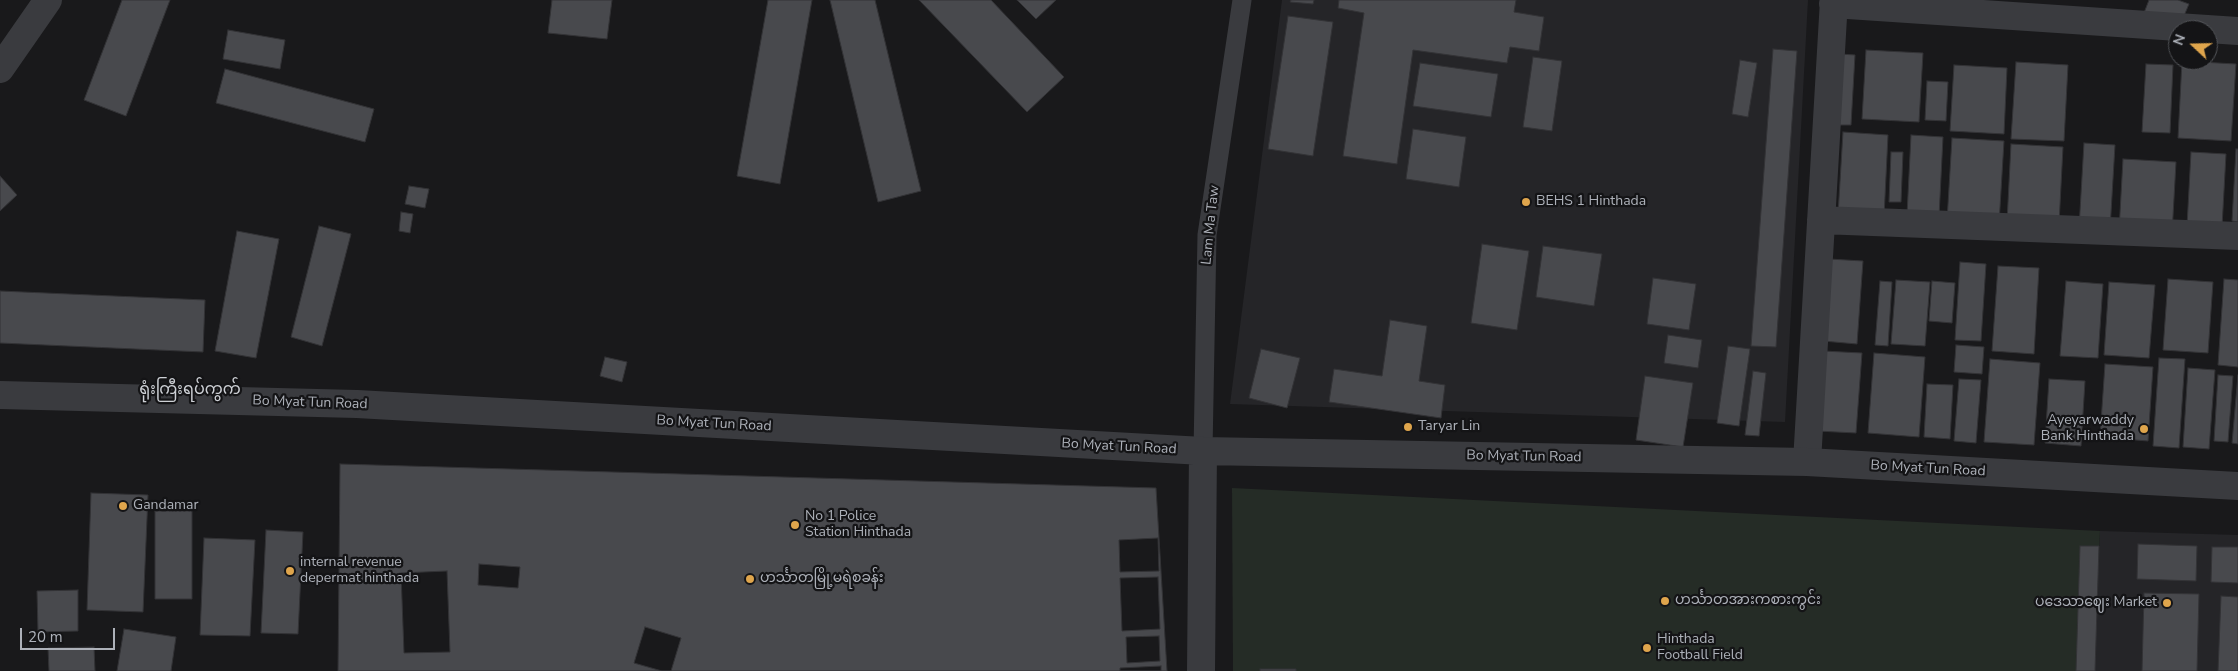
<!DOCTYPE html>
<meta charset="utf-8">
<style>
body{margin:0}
#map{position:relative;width:2238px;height:671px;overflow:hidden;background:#19191b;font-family:"Nunito Sans",sans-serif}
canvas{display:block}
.north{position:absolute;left:2168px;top:20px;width:50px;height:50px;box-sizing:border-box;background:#141416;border:1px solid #515357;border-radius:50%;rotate:291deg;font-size:14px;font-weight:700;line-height:20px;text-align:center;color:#adb1b9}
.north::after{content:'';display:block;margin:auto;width:18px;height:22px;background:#dfa54c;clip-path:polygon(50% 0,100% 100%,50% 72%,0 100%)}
.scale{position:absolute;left:20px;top:628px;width:95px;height:22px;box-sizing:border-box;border:2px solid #adb1b9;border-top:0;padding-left:6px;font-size:15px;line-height:18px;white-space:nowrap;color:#adb1b9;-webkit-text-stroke:4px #141416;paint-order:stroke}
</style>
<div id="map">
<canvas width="2238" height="671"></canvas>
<div class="north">N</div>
<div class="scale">20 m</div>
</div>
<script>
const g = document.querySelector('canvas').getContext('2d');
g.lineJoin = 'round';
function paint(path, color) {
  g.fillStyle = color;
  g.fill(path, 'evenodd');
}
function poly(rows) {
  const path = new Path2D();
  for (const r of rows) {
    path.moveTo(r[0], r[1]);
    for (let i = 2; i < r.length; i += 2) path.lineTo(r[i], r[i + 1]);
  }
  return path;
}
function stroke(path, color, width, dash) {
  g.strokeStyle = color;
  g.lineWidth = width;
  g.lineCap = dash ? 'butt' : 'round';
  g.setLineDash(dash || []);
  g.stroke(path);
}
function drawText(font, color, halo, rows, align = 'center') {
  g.font = font + ' "Nunito Sans","Noto Sans Myanmar",sans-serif';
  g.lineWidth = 4.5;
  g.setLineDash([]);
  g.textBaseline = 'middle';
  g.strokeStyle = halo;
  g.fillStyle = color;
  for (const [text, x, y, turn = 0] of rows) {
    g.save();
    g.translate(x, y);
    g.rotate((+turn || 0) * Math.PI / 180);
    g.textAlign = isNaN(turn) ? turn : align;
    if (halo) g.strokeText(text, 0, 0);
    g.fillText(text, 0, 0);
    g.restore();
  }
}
paint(poly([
 [1282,0,1808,0,1785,422,1230,404],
 [2100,531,2238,535,2238,671,2093,671]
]), '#252528');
paint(poly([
 [1232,488,2100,531,2093,671,1233,671]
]), '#252c26');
const building = poly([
 [122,0,170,0,126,116,84,100,122,0],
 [552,0,612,0,607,39,548,33,552,0],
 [768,0,812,0,780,184,737,176,768,0],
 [830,0,875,0,921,191,878,202,830,0],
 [919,0,991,0,1064,77,1027,112,919,0],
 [1017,0,1056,0,1036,19,1017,0],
 [1291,0,1314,0,1313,4,1290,2,1291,0],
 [1339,0,1516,0,1514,12,1544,17,1539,51,1510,47,1507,63,1413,50,1397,164,1343,156,1364,13,1338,8,1339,0],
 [2149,0,2178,0,2189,4,2178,30,2142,18,2149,0],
 [1288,16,1333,22,1313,156,1268,149,1288,16],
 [228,30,285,40,280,69,223,59,228,30],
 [1773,49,1797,51,1776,347,1751,346,1773,49],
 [1866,50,1923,53,1919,122,1862,119,1866,50],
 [1840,54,1855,55,1851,125,1836,125,1840,54],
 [1533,57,1562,61,1552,131,1523,127,1533,57],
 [1740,60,1757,63,1748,117,1732,114,1740,60],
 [2182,61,2236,64,2231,141,2178,138,2182,61],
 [2016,62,2068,65,2064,141,2011,139,2016,62],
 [1420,63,1498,74,1491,117,1413,106,1420,63],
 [2146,64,2173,65,2170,133,2142,132,2146,64],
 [1954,65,2007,68,2004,134,1950,131,1954,65],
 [225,69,374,109,365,142,216,103,225,69],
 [1927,81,1948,82,1946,121,1925,120,1927,81],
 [1413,129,1466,137,1459,187,1406,179,1413,129],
 [1843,132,1888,135,1884,217,1838,215,1843,132],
 [1911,135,1943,137,1939,217,1907,215,1911,135],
 [1952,138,2004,141,1999,224,1947,221,1952,138],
 [2084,143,2115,145,2110,230,2079,228,2084,143],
 [2011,144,2063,147,2059,224,2007,222,2011,144],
 [2236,149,2238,149,2238,222,2232,221,2236,149],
 [1891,152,1903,152,1901,202,1889,202,1891,152],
 [2191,152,2226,154,2222,227,2187,226,2191,152],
 [2123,159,2176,162,2172,234,2119,231,2123,159],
 [0,176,17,195,0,211,0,176],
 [409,186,429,189,425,208,405,204,409,186],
 [401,212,413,214,410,233,399,231,401,212],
 [319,226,351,234,322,346,291,337,319,226],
 [237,231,279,239,256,358,215,351,237,231],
 [1482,244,1529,251,1517,330,1471,323,1482,244],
 [1543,246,1602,254,1594,306,1536,297,1543,246],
 [1829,259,1863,261,1857,344,1823,341,1829,259],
 [1960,262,1986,264,1981,341,1955,340,1960,262],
 [1998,266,2039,268,2034,354,1992,351,1998,266],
 [1653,278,1696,284,1689,330,1647,324,1653,278],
 [2168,279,2213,282,2208,353,2163,350,2168,279],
 [2224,279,2238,280,2238,367,2218,365,2224,279],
 [1896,280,1930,282,1925,346,1891,344,1896,280],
 [1880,281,1892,282,1888,346,1875,345,1880,281],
 [1932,281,1955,283,1952,323,1929,321,1932,281],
 [2066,281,2103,284,2098,358,2060,356,2066,281],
 [2109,282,2155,285,2149,358,2104,355,2109,282],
 [0,291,205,300,203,352,0,343,0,291],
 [1390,320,1427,326,1419,381,1445,385,1441,418,1329,402,1334,369,1382,376,1390,320],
 [1668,335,1702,340,1698,368,1664,363,1668,335],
 [1956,345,1984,347,1982,374,1954,372,1956,345],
 [1728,346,1750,349,1739,426,1717,423,1728,346],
 [1261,349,1300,358,1287,408,1249,398,1261,349],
 [1823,351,1862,353,1856,433,1817,431,1823,351],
 [1874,353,1925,357,1919,437,1868,433,1874,353],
 [605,357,627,362,622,382,600,376,605,357],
 [2159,358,2185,359,2179,448,2153,446,2159,358],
 [1990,359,2040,363,2034,445,1984,442,1990,359],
 [2105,364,2153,367,2148,441,2100,437,2105,364],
 [2188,368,2215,370,2209,449,2183,447,2188,368],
 [1753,371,1766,373,1759,436,1745,435,1753,371],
 [2218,375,2233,376,2228,442,2214,441,2218,375],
 [2238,375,2238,444,2232,443,2238,375],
 [1645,376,1693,383,1683,447,1636,440,1645,376],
 [1959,379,1981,380,1976,443,1954,441,1959,379],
 [2049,379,2085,381,2081,446,2045,443,2049,379],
 [1927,384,1953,385,1950,439,1924,437,1927,384],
 [340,464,1156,488,1167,671,338,671,340,464],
 [91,493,148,495,143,612,87,610,91,493],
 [155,511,192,511,192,599,155,599,155,511],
 [266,530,303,532,298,634,261,633,266,530],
 [204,538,255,540,250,636,200,635,204,538],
 [1158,538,1159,571,1120,572,1119,540,1158,538],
 [2138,544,2197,546,2196,581,2137,579,2138,544],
 [2080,546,2099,546,2095,671,2076,671,2080,546],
 [2212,547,2238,547,2238,583,2211,582,2212,547],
 [479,564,520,567,518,588,478,585,479,564],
 [447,571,450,652,404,653,401,573,447,571],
 [1158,577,1160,629,1122,631,1120,578,1158,577],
 [78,590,78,631,38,632,37,591,78,590],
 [2144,593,2199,594,2197,671,2142,671,2144,593],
 [2221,596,2238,597,2238,671,2218,671,2221,596],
 [645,627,681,638,671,671,662,671,634,663,645,627],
 [124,629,176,637,171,671,117,671,124,629],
 [1159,636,1160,661,1127,663,1126,637,1159,636],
 [94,647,95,671,49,671,48,648,94,647],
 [1161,666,1161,671,1120,671,1120,668,1161,666],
 [1260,669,1296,669,1296,671,1260,671,1260,669]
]);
paint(building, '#48494d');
stroke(building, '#333336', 1);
stroke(poly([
 [1203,451,1207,235,1242,0]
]), '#3a3b3f', 19);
stroke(poly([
 [1833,4,2238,31],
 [0,69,48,0],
 [1821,220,2238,236],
 [1807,462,1834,0]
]), '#3a3b3f', 28);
stroke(poly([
 [0,395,357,404,1203,451,1807,462,2238,486],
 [1201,671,1203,451]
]), '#3a3b3f', 28);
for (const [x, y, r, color] of [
 [1526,202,5,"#dfa54c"],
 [1408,427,5,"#dfa54c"],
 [2144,429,5,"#dfa54c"],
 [123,506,5,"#dfa54c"],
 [795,525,5,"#dfa54c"],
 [290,571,5,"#dfa54c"],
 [750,579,5,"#dfa54c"],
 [1665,601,5,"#dfa54c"],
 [2167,603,5,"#dfa54c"],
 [1647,648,5,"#dfa54c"]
]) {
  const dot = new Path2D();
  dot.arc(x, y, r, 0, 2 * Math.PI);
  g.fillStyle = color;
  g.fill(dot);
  stroke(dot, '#141416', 2);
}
drawText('14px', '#adb1b9', '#141416', [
 ["BEHS 1 Hinthada",1536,202],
 ["Ayeyarwaddy",2134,421,"right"],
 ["Bank Hinthada",2134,437,"right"],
 ["Taryar Lin",1418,427],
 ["Gandamar",133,506],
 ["No 1 Police",805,517],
 ["Station Hinthada",805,533],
 ["internal revenue",300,563],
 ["depermat hinthada",300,579],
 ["ဟင်္သာတမြို့မရဲစခန်း",760,579],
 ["ဟင်္သာတအားကစားကွင်း",1675,601],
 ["ပဒေသာဈေး Market",2157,603,"right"],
 ["Hinthada",1657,640],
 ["Football Field",1657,656]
], 'left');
drawText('14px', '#adb1b9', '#141416', [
 ["Lam Ma Taw",1211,225,-84],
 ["Bo Myat Tun Road",310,403,2],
 ["Bo Myat Tun Road",714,424,3],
 ["Bo Myat Tun Road",1119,447,3],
 ["Bo Myat Tun Road",1524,457,1],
 ["Bo Myat Tun Road",1928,469,3]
]);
drawText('16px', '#cdd0d5', '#141416', [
 ["ရုံးကြီးရပ်ကွက်",190,390]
]);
</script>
